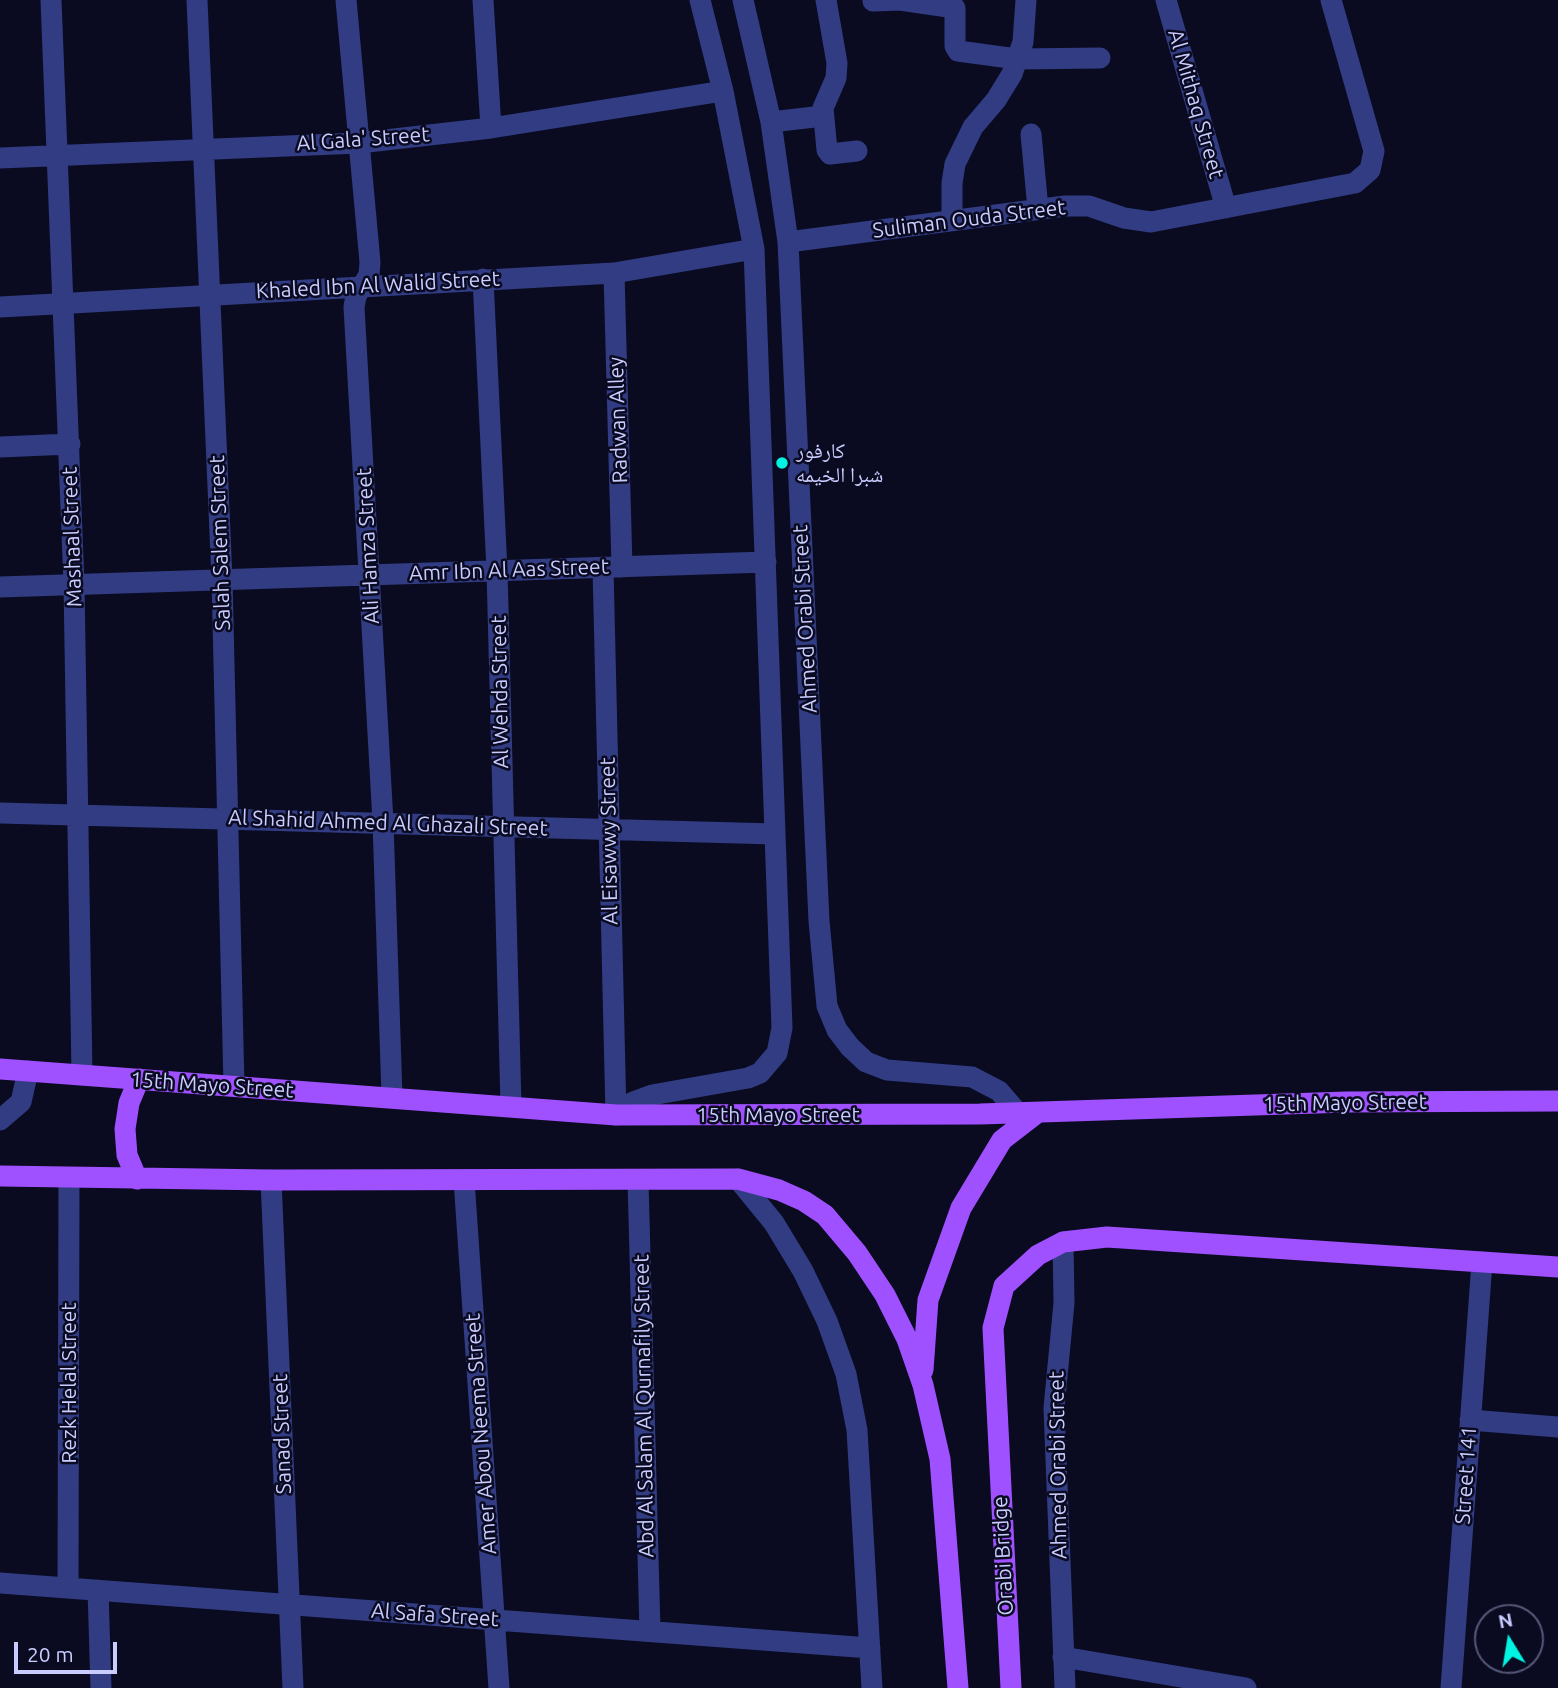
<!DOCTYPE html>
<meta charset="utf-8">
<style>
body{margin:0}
#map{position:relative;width:1558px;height:1688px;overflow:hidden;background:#0a0a20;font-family:Ubuntu,sans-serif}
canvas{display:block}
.north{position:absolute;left:1474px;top:1604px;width:70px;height:70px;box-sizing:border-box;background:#0a0a20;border:2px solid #565879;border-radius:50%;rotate:349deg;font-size:19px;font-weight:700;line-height:28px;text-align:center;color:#c9ccff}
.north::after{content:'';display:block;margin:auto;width:24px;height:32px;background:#00f4e1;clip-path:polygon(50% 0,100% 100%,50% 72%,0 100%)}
.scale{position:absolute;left:14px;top:1642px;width:103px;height:32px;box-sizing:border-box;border:4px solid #c9ccff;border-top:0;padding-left:9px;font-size:21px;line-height:24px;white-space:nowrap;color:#c9ccff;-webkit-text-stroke:5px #0a0a20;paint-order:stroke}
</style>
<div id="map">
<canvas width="1558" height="1688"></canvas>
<div class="north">N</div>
<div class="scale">20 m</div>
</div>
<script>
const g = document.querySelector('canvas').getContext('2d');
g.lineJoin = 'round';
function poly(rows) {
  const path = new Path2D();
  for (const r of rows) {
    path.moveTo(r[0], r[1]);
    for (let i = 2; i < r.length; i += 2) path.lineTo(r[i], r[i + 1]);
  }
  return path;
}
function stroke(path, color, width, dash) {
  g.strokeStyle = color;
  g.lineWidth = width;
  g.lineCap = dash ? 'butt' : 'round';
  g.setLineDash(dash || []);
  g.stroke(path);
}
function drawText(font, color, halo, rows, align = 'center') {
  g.font = font + ' Ubuntu,"Noto Naskh Arabic",sans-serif';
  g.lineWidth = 5;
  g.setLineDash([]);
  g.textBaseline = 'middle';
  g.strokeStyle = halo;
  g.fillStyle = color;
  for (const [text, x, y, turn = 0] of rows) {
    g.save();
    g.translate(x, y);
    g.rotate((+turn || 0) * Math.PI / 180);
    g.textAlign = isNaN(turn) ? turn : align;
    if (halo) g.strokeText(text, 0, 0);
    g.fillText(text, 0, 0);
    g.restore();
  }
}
stroke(poly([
 [51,0,74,584,82,1075],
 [197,0,222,579,234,1086],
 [346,0,370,262,369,275,356,296,354,307,383,822,392,1097],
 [483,0,491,128],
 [743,0,771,122,788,242,819,921,827,1006,837,1030,850,1047,866,1062,887,1070,972,1077,999,1091,1018,1113],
 [826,0,837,63,836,78,823,108,827,150,830,154,857,151],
 [1166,0,1226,208],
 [873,1,900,0,955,8,955,46,958,51,1017,59,1100,58],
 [771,122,823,116],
 [1031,134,1038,209],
 [0,158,359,143,491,128,723,91],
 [952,219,952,183,955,164,973,127,996,100,1012,74,1023,42,1026,0],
 [788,242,1065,206,1089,206,1124,218,1151,222,1355,183,1370,170,1374,151,1331,0],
 [614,273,622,567],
 [483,279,497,571,511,1106],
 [0,307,614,273,754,249],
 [0,447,70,444],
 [603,568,616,1115],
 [0,587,766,562],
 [0,813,775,834],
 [616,1115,633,1102,652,1095,748,1078,760,1073,777,1053,782,1028,754,249,723,91,700,0],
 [0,1120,21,1102,28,1071],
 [738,1179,774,1223,803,1271,827,1321,846,1374,857,1430,872,1688],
 [271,1180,293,1688],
 [464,1180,499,1688],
 [638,1180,650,1631],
 [1063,1242,1064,1303,1054,1408,1065,1688],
 [1470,1420,1558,1427],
 [0,1583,870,1648],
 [68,1588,69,1179],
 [98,1590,101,1688],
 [1063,1657,1246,1688],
 [1451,1688,1482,1262]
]), '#313c83', 21);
stroke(poly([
 [0,1069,616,1115,980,1114,1347,1102,1558,1101],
 [0,1176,271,1180,738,1179,779,1190,804,1201,825,1215,857,1253,885,1295,907,1339,923,1385,940,1459,958,1688],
 [137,1179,127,1155,125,1129,129,1103,139,1079],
 [923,1370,928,1300,961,1208,1002,1140,1037,1113],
 [1011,1688,993,1328,1004,1286,1038,1255,1063,1242,1107,1237,1558,1267]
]), '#9f50ff', 21);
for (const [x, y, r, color] of [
 [782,463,7,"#00f4e1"]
]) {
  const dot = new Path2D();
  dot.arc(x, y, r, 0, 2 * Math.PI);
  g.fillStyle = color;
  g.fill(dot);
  stroke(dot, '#0a0a20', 2.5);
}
drawText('21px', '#c9ccff', '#0a0a20', [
 ["Al Mithaq Street",1196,104,74],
 ["Al Gala' Street",363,139,-4],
 ["Suliman Ouda Street",969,219,-7],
 ["Khaled Ibn Al Walid Street",378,285,-3],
 ["Radwan Alley",618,420,-92],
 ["Mashaal Street",72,537,-92],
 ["Salah Salem Street",220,543,-92],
 ["Ali Hamza Street",368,546,-93],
 ["Amr Ibn Al Aas Street",509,570,-2],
 ["Ahmed Orabi Street",805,619,-93],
 ["Al Wehda Street",500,692,-91],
 ["Al Shahid Ahmed Al Ghazali Street",388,823,2],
 ["Al Eisawwy Street",609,841,-91],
 ["15th Mayo Street",212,1085,4],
 ["15th Mayo Street",1345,1103,-1],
 ["15th Mayo Street",778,1115],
 ["Rezk Helal Street",69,1383,-90],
 ["Abd Al Salam Al Qurnafily Street",644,1406,-91],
 ["Sanad Street",282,1434,-92],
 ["Amer Abou Neema Street",481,1434,-94],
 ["Ahmed Orabi Street",1058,1465,-91],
 ["Street 141",1466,1475,-86],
 ["Orabi Bridge",1003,1556,-93],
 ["Al Safa Street",435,1615,4]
]);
drawText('21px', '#c9ccff', '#0a0a20', [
 ["كارفور",796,451],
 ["شبرا الخيمه",796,475]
], 'left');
</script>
